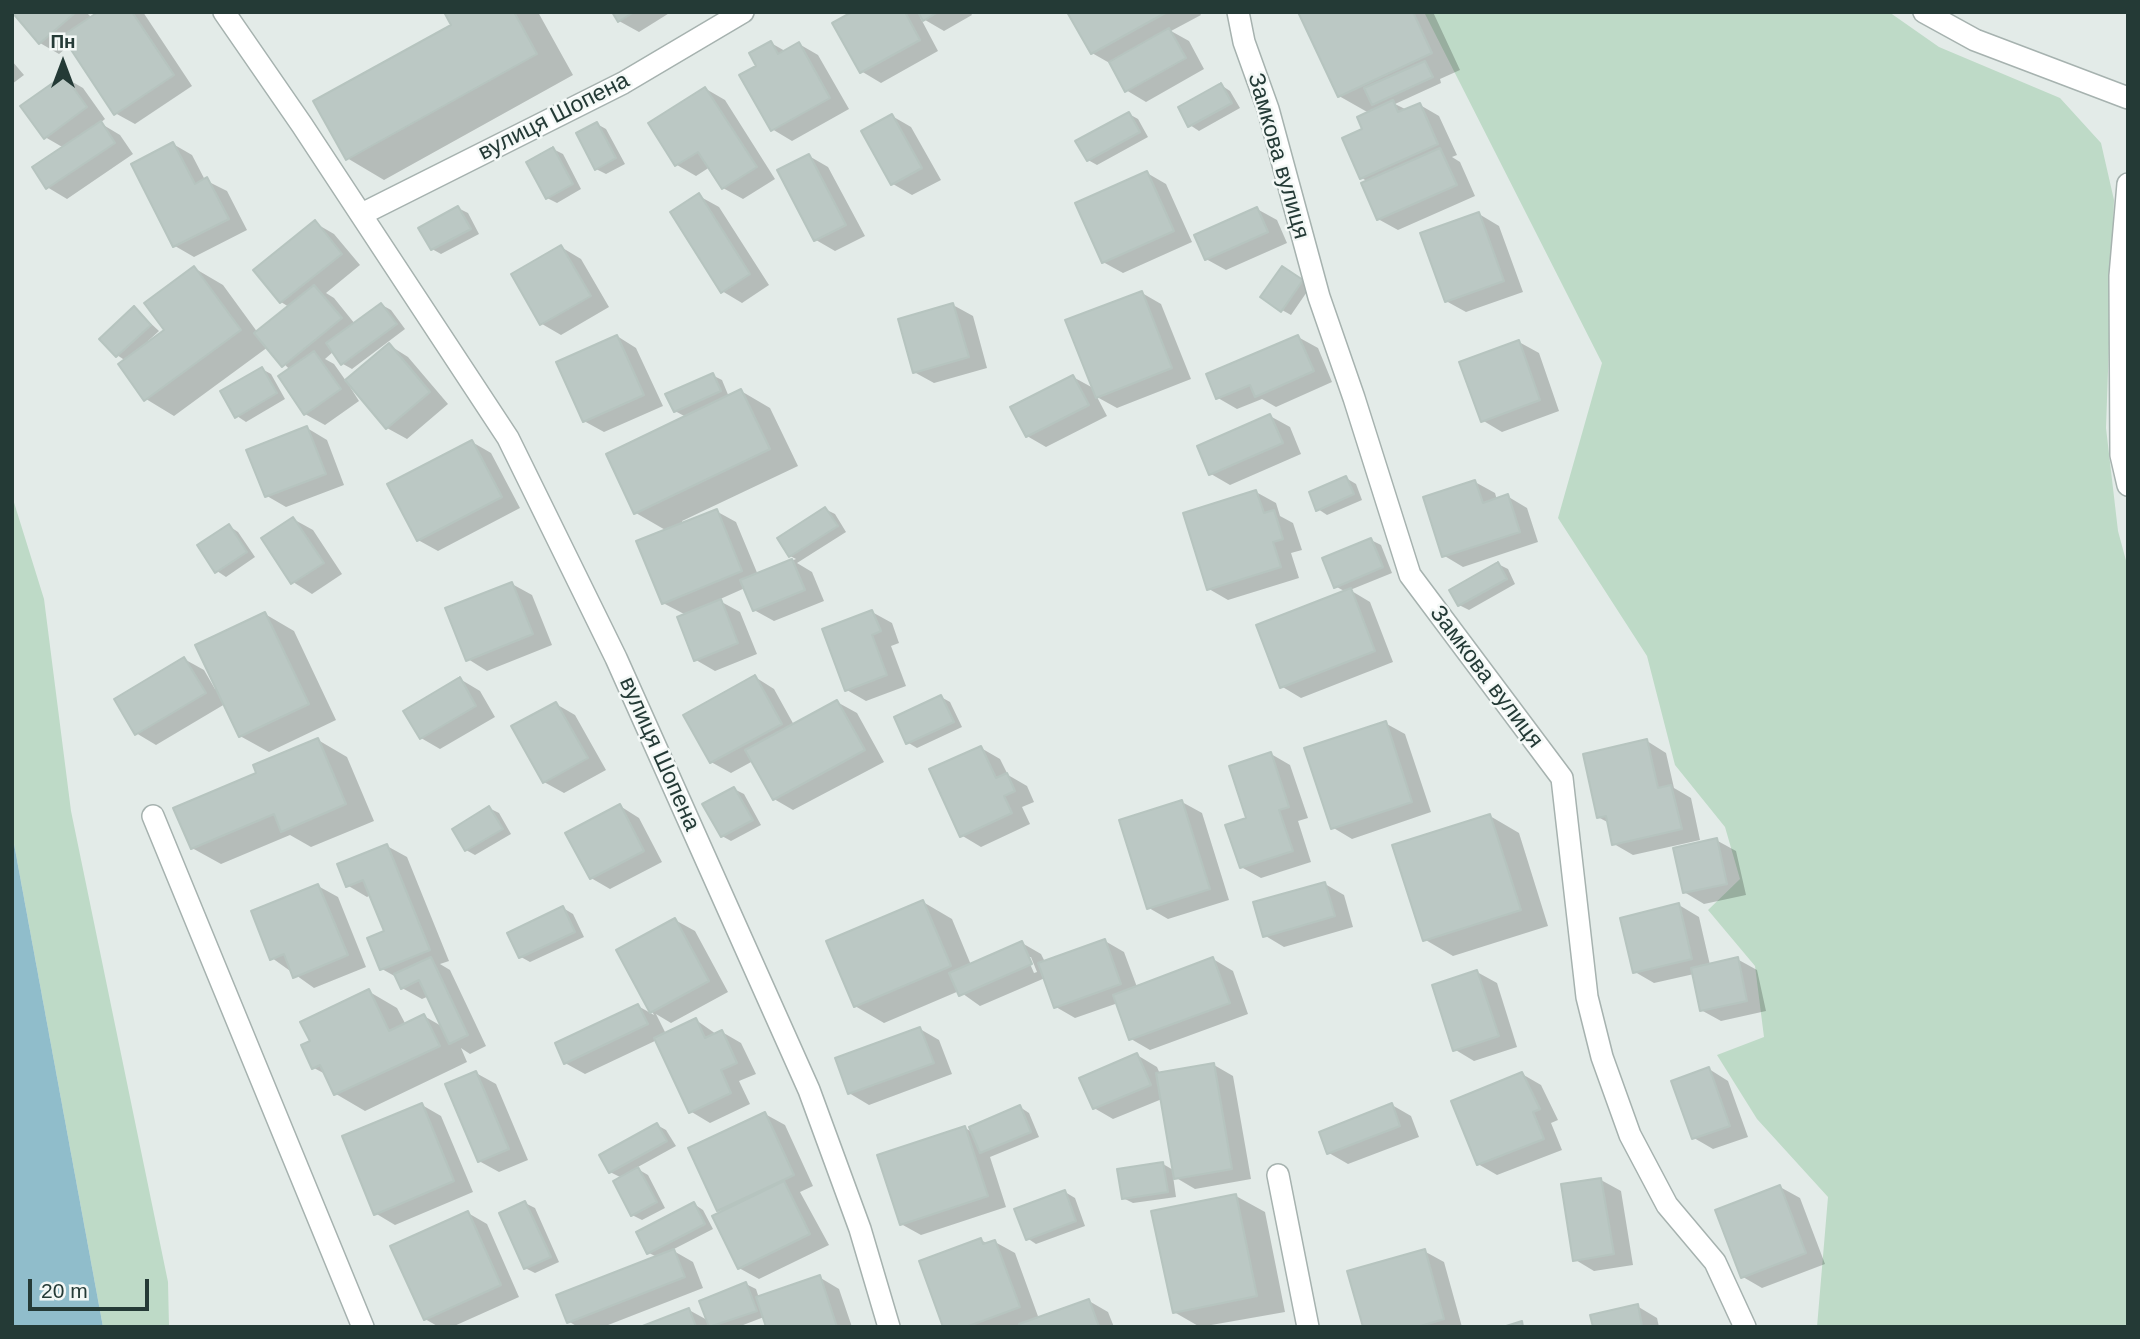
<!DOCTYPE html>
<meta charset="utf-8">
<style>
body{margin:0}
#map{position:relative;width:2140px;height:1339px;overflow:hidden;background:#e3ebe8;font-family:Helvetica,sans-serif}
canvas{display:block}
.frame{position:absolute;inset:0;border:14px solid #243a36;pointer-events:none}
.north{position:absolute;left:28px;top:28px;width:70px;height:70px;-webkit-text-stroke:5px #f3f8f6;paint-order:stroke;rotate:0deg;font-size:19px;font-weight:700;line-height:28px;text-align:center;color:#243a36}
.north::after{content:'';display:block;margin:auto;width:24px;height:32px;background:#243a36;clip-path:polygon(50% 0,100% 100%,50% 72%,0 100%)}
.scale{position:absolute;left:28px;top:1279px;width:121px;height:32px;box-sizing:border-box;border:4px solid #243a36;border-top:0;padding-left:9px;font-size:21px;line-height:24px;white-space:nowrap;color:#243a36;-webkit-text-stroke:5px #f3f8f6;paint-order:stroke}
</style>
<div id="map">
<canvas width="2140" height="1339"></canvas>
<div class="frame"></div>
<div class="north">Пн</div>
<div class="scale">20 m</div>
</div>
<script>
const g = document.querySelector('canvas').getContext('2d');
g.lineJoin = 'round';
function paint(path, color) {
  g.fillStyle = color;
  g.fill(path, 'evenodd');
}
function poly(rows) {
  const path = new Path2D();
  for (const r of rows) {
    path.moveTo(r[0], r[1]);
    for (let i = 2; i < r.length; i += 2) path.lineTo(r[i], r[i + 1]);
  }
  return path;
}
function stroke(path, color, width, dash) {
  g.strokeStyle = color;
  g.lineWidth = width;
  g.lineCap = dash ? 'butt' : 'round';
  g.setLineDash(dash || []);
  g.stroke(path);
}
function drawText(font, color, halo, rows, align = 'center') {
  g.font = font + ' Helvetica,sans-serif';
  g.lineWidth = 5;
  g.setLineDash([]);
  g.textBaseline = 'middle';
  g.strokeStyle = halo;
  g.fillStyle = color;
  for (const [text, x, y, turn = 0] of rows) {
    g.save();
    g.translate(x, y);
    g.rotate((+turn || 0) * Math.PI / 180);
    g.textAlign = isNaN(turn) ? turn : align;
    if (halo) g.strokeText(text, 0, 0);
    g.fillText(text, 0, 0);
    g.restore();
  }
}
paint(poly([
 [1424,12,1889,12,1939,47,2060,98,2101,143,2114,200,2106,428,2118,531,2128,568,2128,1327,1817,1327,1828,1197,1757,1119,1717,1055,1764,1037,1755,966,1708,910,1740,879,1725,827,1675,765,1647,656,1558,518,1602,363],
 [12,496,44,599,71,811,168,1282,169,1327,103,1327,12,833]
]), '#bedac7');
paint(poly([
 [12,833,103,1327,12,1327]
]), '#90bdcb');
paint(poly([
 [13,12,86,12,92,18,101,12,143,12,192,86,135,124,115,113,70,45,59,54,40,43],
 [446,12,538,12,573,75,384,180,347,158,453,25],
 [614,12,671,12,639,32,619,21],
 [855,12,970,12,972,15,944,31,920,17,938,51,881,83,861,71],
 [1069,12,1199,12,1201,15,1171,31,1189,41,1204,69,1146,102,1126,90,1113,65,1092,53],
 [1300,12,1433,12,1460,70,1440,79,1441,83,1395,104,1407,110,1420,105,1439,116,1457,155,1452,157,1460,162,1475,196,1398,230,1378,219,1368,182,1362,178,1369,113,1339,96],
 [771,43,785,51,799,44,818,55,849,109,792,141,772,129,758,67],
 [12,61,24,75,12,84],
 [64,77,83,88,105,119,100,123,120,135,133,154,67,199,47,187,64,148,45,137],
 [1221,85,1230,91,1240,108,1199,131,1190,125],
 [706,89,725,100,775,179,743,199,723,188,710,167,696,176,677,165,650,123],
 [1129,114,1138,119,1148,137,1097,165,1088,160],
 [892,116,911,127,941,180,912,195,893,184,864,131],
 [597,124,606,129,625,164,606,174,596,169],
 [173,144,192,155,205,180,227,191,247,230,194,257,175,246],
 [553,149,563,154,581,189,557,203,547,198],
 [809,156,828,167,865,236,835,251,816,240],
 [1147,173,1166,184,1192,242,1123,273,1103,262],
 [699,196,719,207,769,285,742,303,722,291],
 [458,208,468,213,479,234,441,254,432,249],
 [1257,209,1277,220,1287,243,1226,270,1206,259],
 [1479,214,1499,226,1523,292,1466,312,1446,301],
 [315,223,334,234,360,265,326,293,334,298,355,324,382,305,391,310,405,329,352,369,343,364,334,351,325,359,334,364,346,381,389,345,408,357,448,404,407,439,387,428,352,385,350,387,359,401,325,425,305,414,290,370,268,347,174,416,146,399,126,361,117,355,134,308,159,331,148,341,150,343,167,330,194,268,223,285,258,333,289,307,281,302],
 [561,247,581,259,609,307,561,335,542,324],
 [1291,273,1311,286,1291,315,1282,310],
 [1142,293,1161,304,1191,379,1117,408,1097,397,1107,416,1046,447,1027,436,1073,377,1095,389],
 [953,305,973,316,987,368,934,383,914,372],
 [617,336,636,348,663,406,604,432,584,421],
 [1298,337,1318,348,1332,382,1276,407,1262,399,1237,409,1218,398],
 [1519,342,1539,353,1559,411,1502,432,1482,420],
 [262,369,271,374,285,399,246,422,237,416],
 [712,375,722,380,729,397,741,391,770,408,798,466,682,521,683,524,716,511,736,522,758,575,796,559,790,556,825,509,835,514,846,532,797,563,812,572,824,601,774,621,754,610,745,588,718,600,740,612,757,654,715,671,696,660,686,615,663,603,667,531,636,513,686,417,675,411],
 [1270,416,1290,427,1301,454,1230,485,1211,474],
 [307,428,327,440,344,485,286,507,267,496],
 [472,442,491,453,520,508,438,551,418,540],
 [1346,478,1356,484,1362,500,1327,515,1318,509],
 [1475,482,1495,493,1497,500,1507,496,1527,508,1538,542,1463,567,1443,555],
 [1256,492,1276,503,1280,516,1293,523,1302,550,1291,553,1299,578,1228,600,1209,589],
 [293,519,313,530,342,574,312,594,293,582],
 [229,526,238,532,255,557,226,577,217,571],
 [1371,540,1381,545,1392,573,1350,590,1370,602,1393,662,1301,698,1281,686,1346,592,1335,586],
 [1498,564,1508,569,1515,584,1469,610,1459,605],
 [512,584,532,595,552,645,487,671,468,659],
 [872,612,892,623,899,643,891,646,906,686,866,701,847,690],
 [265,614,294,631,336,720,269,752,240,736,225,704,156,745,136,733,184,659,204,670,215,689,218,688],
 [755,677,774,689,794,725,837,702,857,713,884,762,793,810,774,799,753,761,731,773,711,762],
 [460,679,480,691,495,717,440,749,421,738],
 [941,697,950,702,962,727,917,748,907,742],
 [556,704,575,715,606,770,564,793,544,782],
 [1385,723,1405,734,1431,812,1352,839,1332,827],
 [318,740,347,757,374,821,311,847,290,835,221,864,192,848],
 [1647,741,1666,753,1674,788,1691,798,1700,840,1633,855,1614,844,1609,823,1598,817],
 [981,748,1000,759,1008,775,1027,786,1034,802,1022,807,1030,824,981,847,961,835],
 [1271,754,1290,765,1308,818,1298,821,1311,862,1261,878,1241,867,1248,819],
 [734,789,744,794,761,825,731,841,722,836],
 [1182,802,1202,813,1229,900,1168,919,1149,908],
 [620,806,639,818,662,862,610,889,591,878],
 [489,808,499,813,511,834,475,855,466,850],
 [1490,816,1519,833,1548,926,1453,956,1424,939],
 [1716,840,1736,851,1746,895,1704,904,1684,892],
 [387,846,407,857,449,961,440,964,450,970,486,1046,470,1054,461,1048,467,1062,365,1111,336,1094,327,1075,314,1068,312,1042,368,991,397,1008,406,1025,424,1016,443,1027,429,996,422,999,402,988,398,978,382,969,386,932,371,895,367,897,347,885],
 [1325,884,1344,895,1353,927,1284,947,1264,935],
 [318,886,338,897,366,967,314,988,272,958],
 [923,902,952,919,971,965,1022,943,1041,954,1045,962,1105,941,1124,952,1137,987,1213,959,1233,971,1248,1014,1150,1050,1131,1039,1118,1003,1075,1018,1056,1007,1045,978,980,1006,959,991,884,1023,855,1006],
 [1027,957,1031,957,1037,972,1034,973],
 [1679,905,1699,917,1710,965,1737,959,1757,970,1766,1011,1721,1021,1701,1010,1694,974,1654,983,1635,972],
 [563,908,573,914,584,937,530,962,521,957],
 [675,920,695,931,728,992,671,1023,656,1014,666,1034,696,1020,716,1034,722,1032,741,1043,756,1074,739,1081,750,1104,710,1123,690,1111,657,1040,585,1074,565,1063,638,1006,654,1015,618,951],
 [1477,972,1497,983,1517,1047,1474,1061,1454,1049],
 [920,1029,939,1040,952,1074,869,1105,849,1093],
 [1137,1055,1157,1067,1160,1074,1214,1065,1233,1076,1251,1179,1195,1189,1173,1176,1176,1197,1133,1203,1123,1198,1163,1164,1175,1171,1162,1099,1113,1119,1094,1108],
 [1709,1069,1728,1081,1748,1137,1713,1149,1694,1138],
 [476,1073,496,1084,528,1160,499,1172,479,1161],
 [1522,1074,1541,1085,1558,1120,1551,1123,1562,1150,1497,1175,1478,1164],
 [422,1105,441,1116,473,1192,395,1225,375,1213],
 [1392,1105,1411,1116,1419,1137,1348,1164,1329,1153],
 [1020,1107,1029,1113,1039,1137,990,1157,1006,1207,921,1235,901,1224,965,1128,974,1133],
 [765,1114,785,1125,813,1186,800,1192,829,1245,759,1279,739,1268,724,1212,719,1209],
 [657,1125,666,1130,676,1146,636,1168,648,1175,665,1208,642,1220,632,1215,622,1178,610,1172],
 [1601,1180,1621,1191,1633,1265,1594,1271,1574,1259],
 [1780,1187,1800,1198,1825,1264,1762,1288,1743,1277],
 [1065,1192,1075,1198,1085,1226,1036,1244,1027,1238],
 [1236,1196,1265,1212,1285,1312,1200,1327,1174,1312],
 [525,1203,535,1208,559,1262,535,1273,525,1268],
 [694,1204,703,1210,713,1229,672,1250,693,1262,703,1288,603,1327,578,1327,568,1321,657,1257,649,1253],
 [468,1213,487,1224,519,1297,452,1327,439,1327,425,1319],
 [981,1240,988,1244,995,1242,1015,1253,1039,1319,1089,1301,1108,1312,1114,1327,944,1327],
 [1424,1251,1444,1262,1462,1327,1364,1327],
 [819,1277,839,1289,852,1327,768,1327,764,1317,738,1327,645,1327,689,1310,709,1321,746,1284,756,1289,759,1298],
 [1637,1306,1657,1318,1659,1327,1595,1327]
]), '#0003');
const building = poly([
 [12,12,76,12,39,44,12,12],
 [98,12,132,12,174,75,114,115,62,36,98,12],
 [444,12,514,12,537,54,346,160,313,101,451,25,444,12],
 [612,12,634,12,618,22,612,12],
 [852,12,905,12,920,40,860,73,832,23,852,12],
 [918,12,938,12,923,21,918,12],
 [1067,12,1167,12,1091,54,1067,12],
 [1298,12,1413,12,1432,53,1338,97,1298,12],
 [1169,28,1186,58,1125,92,1109,62,1169,28],
 [771,41,778,54,799,42,830,98,771,131,739,75,756,66,749,53,771,41],
 [1425,61,1433,77,1372,105,1364,88,1425,61],
 [64,75,87,107,44,139,20,106,64,75],
 [1221,83,1232,103,1188,127,1178,107,1221,83],
 [705,87,757,167,722,189,698,152,675,166,648,123,705,87],
 [1393,100,1398,112,1420,103,1438,144,1360,179,1342,138,1362,129,1357,117,1393,100],
 [1129,112,1140,132,1087,161,1075,141,1129,112],
 [892,114,922,168,891,185,861,131,892,114],
 [101,121,115,143,46,189,32,167,101,121],
 [597,122,616,158,595,170,576,133,597,122],
 [173,142,195,184,207,177,229,219,173,247,131,164,173,142],
 [553,147,573,184,546,199,526,162,553,147],
 [1440,148,1457,185,1377,220,1361,183,1440,148],
 [809,154,846,225,814,241,777,170,809,154],
 [1147,171,1174,231,1102,263,1075,203,1147,171],
 [699,193,750,274,721,293,670,212,699,193],
 [458,206,471,229,431,250,418,228,458,206],
 [1257,207,1268,232,1205,260,1194,235,1257,207],
 [1479,212,1504,281,1445,302,1420,233,1479,212],
 [315,220,342,254,280,303,253,270,315,220],
 [561,245,591,296,540,325,511,274,561,245],
 [194,266,241,330,144,401,118,364,164,330,144,303,194,266],
 [1282,266,1303,280,1281,312,1260,297,1282,266],
 [314,285,342,318,282,367,254,333,314,285],
 [1142,291,1172,368,1096,398,1065,320,1142,291],
 [381,303,397,324,341,365,326,343,381,303],
 [953,303,969,357,913,373,898,319,953,303],
 [134,306,151,325,116,357,99,339,134,306],
 [617,335,644,395,583,422,556,362,617,335],
 [1298,335,1314,371,1255,397,1250,385,1216,399,1206,374,1298,335],
 [1519,340,1540,400,1481,422,1459,362,1519,340],
 [389,343,430,392,386,429,345,380,389,343],
 [314,351,341,389,304,415,278,376,314,351],
 [262,367,277,393,235,418,220,391,262,367],
 [713,373,721,391,674,412,665,394,713,373],
 [1073,375,1089,405,1026,437,1010,407,1073,375],
 [741,389,770,449,634,514,606,454,741,389],
 [1270,414,1283,443,1209,475,1197,446,1270,414],
 [307,426,326,474,265,497,246,450,307,426],
 [472,440,502,497,417,541,387,484,472,440],
 [1346,476,1354,494,1316,511,1309,492,1346,476],
 [1475,480,1483,503,1508,494,1520,532,1442,557,1423,497,1475,480],
 [1256,490,1264,513,1274,510,1283,539,1273,542,1281,567,1207,590,1183,513,1256,490],
 [825,507,838,526,789,557,777,538,825,507],
 [717,509,742,571,662,604,636,541,717,509],
 [293,517,324,563,291,584,261,538,293,517],
 [229,524,247,552,215,573,197,545,229,524],
 [1371,538,1383,567,1334,588,1322,558,1371,538],
 [792,559,805,590,753,611,740,580,792,559],
 [1498,562,1507,579,1458,606,1449,590,1498,562],
 [512,582,533,634,466,661,445,608,512,582],
 [1351,588,1375,651,1280,688,1256,625,1351,588],
 [721,599,738,643,694,661,677,617,721,599],
 [872,610,881,631,872,635,887,675,845,691,822,629,872,610],
 [265,612,309,704,239,737,195,645,265,612],
 [184,657,206,693,135,735,114,699,184,657],
 [755,675,782,724,710,763,683,715,755,675],
 [460,677,476,706,420,739,403,711,460,677],
 [941,695,954,722,906,744,894,717,941,695],
 [837,700,865,750,773,800,745,750,837,700],
 [556,702,588,758,543,783,511,726,556,702],
 [1386,721,1412,802,1331,829,1304,748,1386,721],
 [318,738,346,804,281,832,274,814,191,849,173,808,256,773,253,765,318,738],
 [1647,739,1658,788,1671,785,1682,829,1612,845,1606,816,1597,818,1583,754,1647,739],
 [981,746,996,778,1007,773,1015,791,1004,796,1012,813,960,837,929,769,981,746],
 [1271,752,1289,807,1279,810,1293,851,1240,868,1225,825,1246,818,1229,766,1271,752],
 [734,787,753,820,721,837,702,804,734,787],
 [1182,800,1210,889,1147,909,1119,820,1182,800],
 [620,804,644,851,590,879,565,833,620,804],
 [489,806,503,829,465,851,452,829,489,806],
 [1490,814,1521,910,1423,941,1392,845,1490,814],
 [1717,838,1727,884,1683,893,1673,848,1717,838],
 [387,844,430,950,380,970,367,938,384,931,363,880,346,887,337,864,387,844],
 [1325,882,1335,916,1263,937,1253,902,1325,882],
 [318,884,348,955,293,978,284,954,270,960,251,911,318,884],
 [923,900,951,966,854,1007,826,941,923,900],
 [1679,903,1692,959,1633,973,1620,918,1679,903],
 [563,906,575,932,519,958,507,933,563,906],
 [675,918,709,981,650,1013,616,950,675,918],
 [1105,939,1121,984,1054,1008,1038,963,1105,939],
 [1022,941,1032,964,959,996,949,973,1022,941],
 [431,957,468,1035,449,1044,419,980,401,989,394,974,431,957],
 [1213,957,1230,1003,1129,1040,1113,995,1213,957],
 [1738,957,1747,1001,1700,1011,1691,968,1738,957],
 [1477,970,1499,1036,1453,1051,1432,985,1477,970],
 [369,989,389,1031,424,1014,440,1046,334,1095,320,1065,312,1069,301,1045,310,1041,300,1022,369,989],
 [638,1004,648,1024,564,1064,555,1043,638,1004],
 [696,1018,705,1038,722,1030,737,1063,721,1070,731,1093,689,1113,654,1038,696,1018],
 [920,1027,934,1063,848,1094,835,1058,920,1027],
 [1137,1053,1151,1085,1093,1109,1079,1078,1137,1053],
 [1214,1063,1232,1169,1174,1179,1156,1073,1214,1063],
 [1709,1067,1730,1126,1692,1139,1671,1081,1709,1067],
 [476,1071,509,1149,478,1162,445,1084,476,1071],
 [1522,1072,1540,1109,1533,1112,1544,1139,1477,1165,1451,1101,1522,1072],
 [422,1103,454,1181,374,1215,342,1136,422,1103],
 [1392,1103,1400,1126,1327,1154,1319,1132,1392,1103],
 [1020,1105,1031,1132,980,1153,969,1127,1020,1105],
 [765,1112,794,1175,717,1211,688,1148,765,1112],
 [657,1123,667,1141,609,1173,599,1155,657,1123],
 [965,1126,988,1196,900,1225,877,1155,965,1126],
 [1163,1162,1168,1192,1122,1199,1117,1169,1163,1162],
 [638,1167,657,1202,631,1216,613,1181,638,1167],
 [1601,1178,1614,1254,1573,1261,1561,1184,1601,1178],
 [784,1181,810,1234,738,1269,712,1216,784,1181],
 [1780,1185,1806,1253,1741,1278,1715,1210,1780,1185],
 [1065,1190,1076,1221,1026,1240,1014,1209,1065,1190],
 [1236,1194,1257,1296,1173,1313,1151,1211,1236,1194],
 [525,1201,551,1257,524,1269,499,1213,525,1201],
 [694,1202,705,1224,647,1254,636,1232,694,1202],
 [468,1211,501,1285,424,1320,390,1246,468,1211],
 [981,1238,983,1244,995,1240,1020,1307,966,1327,943,1327,919,1261,981,1238],
 [674,1249,685,1277,567,1323,556,1295,674,1249],
 [1425,1249,1444,1319,1417,1327,1363,1327,1347,1271,1425,1249],
 [820,1275,837,1327,766,1327,756,1297,820,1275],
 [746,1282,757,1311,709,1327,699,1301,746,1282],
 [1089,1299,1099,1327,1020,1327,1019,1324,1089,1299],
 [1638,1304,1642,1327,1593,1327,1590,1315,1638,1304],
 [689,1308,696,1327,640,1327,689,1308],
 [1522,1321,1523,1327,1503,1327,1522,1321]
]);
paint(building, '#bbc8c4');
stroke(building, '#b6c4bf', 2);
const minor = poly([
 [224,12,302,125,508,438,616,658,809,1090,860,1229,889,1327],
 [1238,12,1244,42,1268,109,1319,297,1354,398,1410,575,1562,778,1587,997,1602,1057,1630,1135,1667,1205,1715,1262,1745,1327],
 [1924,12,1975,40,2128,98],
 [2128,184,2120,276,2121,455,2128,485],
 [362,214,623,83,743,12],
 [153,816,363,1327],
 [1278,1175,1308,1327]
]);
stroke(minor, '#a6b2af', 24);
stroke(minor, '#fff', 21);
drawText('23px', '#243a36', '#f3f8f6', [
 ["вулиця Шопена",554,117,-27],
 ["Замкова вулиця",1278,156,74],
 ["Замкова вулиця",1486,677,53],
 ["вулиця Шопена",659,754,66]
]);
</script>
